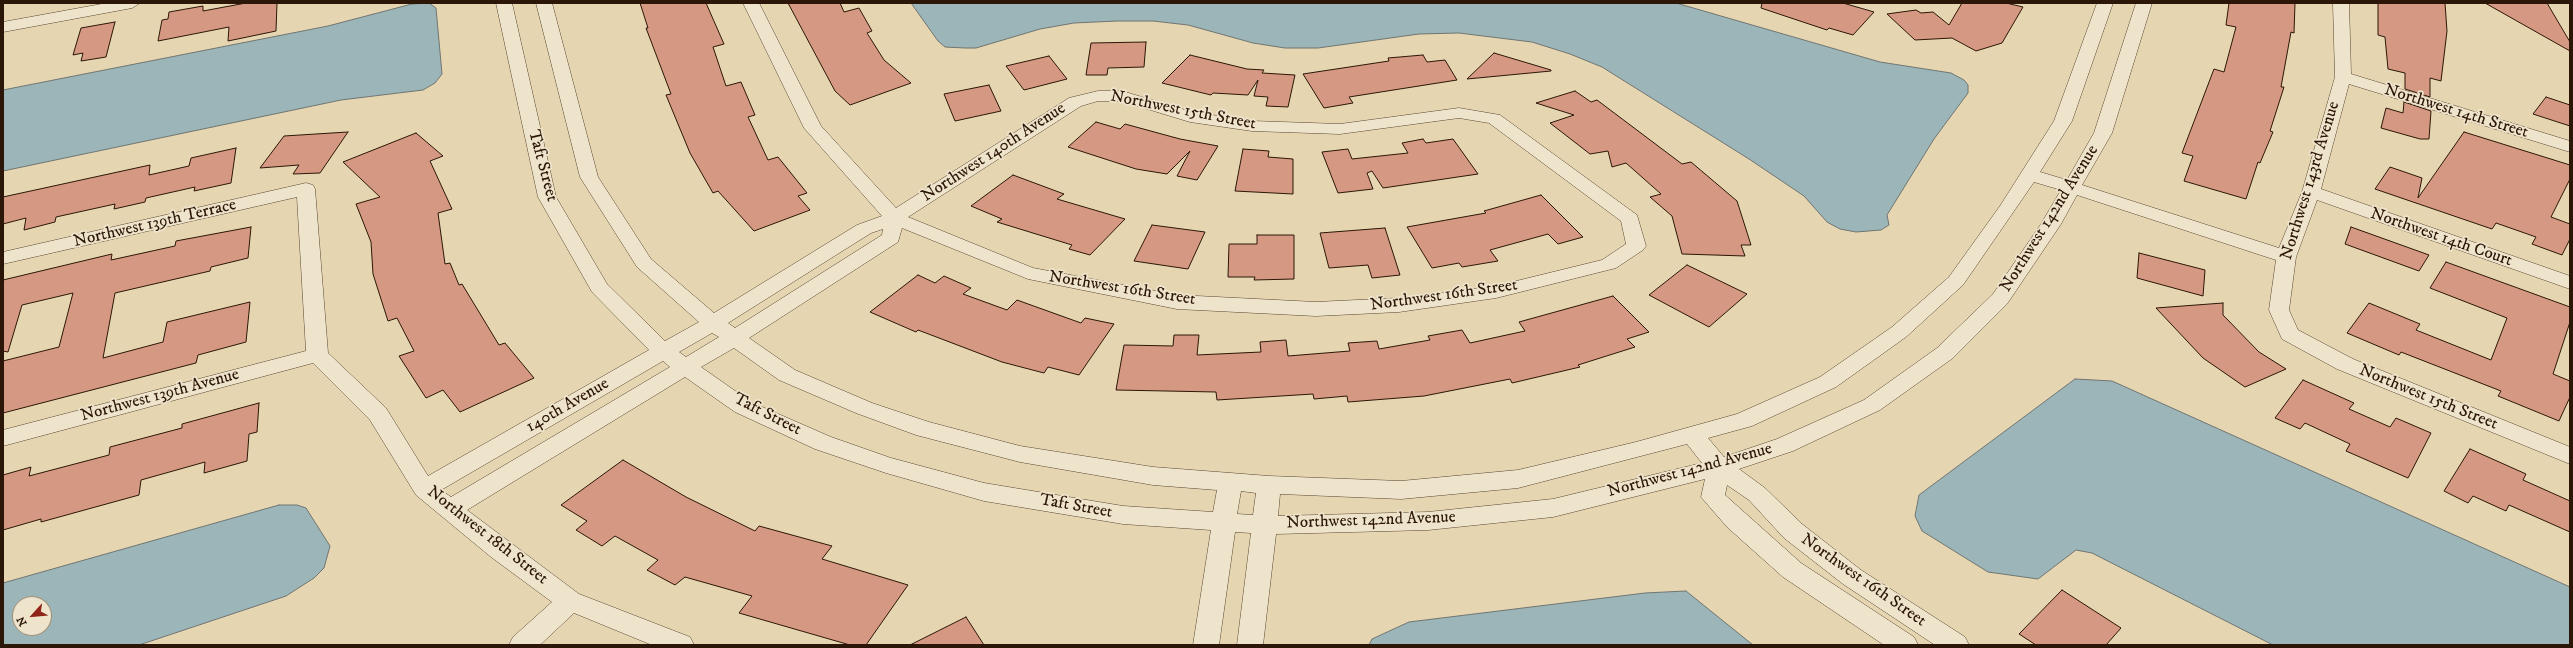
<!DOCTYPE html>
<style>
body{margin:0}
#map{position:relative;width:2573px;height:648px;overflow:hidden;background:#e5d5b1;font-family:"IM FELL DW Pica",serif}
canvas{display:block}
.frame{position:absolute;inset:0;border:4px solid #2c1607;pointer-events:none}
.north{position:absolute;left:12px;top:596px;width:40px;height:40px;box-sizing:border-box;background:#eee4cc;border:1px solid #a0927d;border-radius:50%;rotate:243deg;font-size:11px;font-weight:700;line-height:16px;text-align:center;color:#2c1607}
.north::after{content:'';display:block;margin:auto;width:14px;height:18px;background:#8f2418;clip-path:polygon(50% 0,100% 100%,50% 72%,0 100%)}
</style>
<div id="map">
<canvas width="2573" height="648"></canvas>
<div class="frame"></div>
<div class="north">N</div>
</div>
<script>
const g = document.querySelector('canvas').getContext('2d');
g.lineJoin = 'round';
function paint(path, color) {
  g.fillStyle = color;
  g.fill(path, 'evenodd');
}
function poly(rows) {
  const path = new Path2D();
  for (const r of rows) {
    path.moveTo(r[0], r[1]);
    for (let i = 2; i < r.length; i += 2) path.lineTo(r[i], r[i + 1]);
  }
  return path;
}
function stroke(path, color, width, dash) {
  g.strokeStyle = color;
  g.lineWidth = width;
  g.lineCap = dash ? 'butt' : 'round';
  g.setLineDash(dash || []);
  g.stroke(path);
}
function drawText(font, color, halo, rows, align = 'center') {
  g.font = font + ' "IM FELL DW Pica",serif';
  g.lineWidth = 3.5;
  g.setLineDash([]);
  g.textBaseline = 'middle';
  g.strokeStyle = halo;
  g.fillStyle = color;
  for (const [text, x, y, turn = 0] of rows) {
    g.save();
    g.translate(x, y);
    g.rotate((+turn || 0) * Math.PI / 180);
    g.textAlign = isNaN(turn) ? turn : align;
    if (halo) g.strokeText(text, 0, 0);
    g.fillText(text, 0, 0);
    g.restore();
  }
}
const water = poly([
 [429,3,436,8,442,74,435,83,423,90,341,100,3,171,3,90,328,26,412,4,429,3],
 [911,3,1676,3,1880,62,1951,73,1964,80,1968,85,1968,93,1934,139,1887,215,1889,225,1881,230,1856,232,1840,229,1827,222,1804,196,1749,159,1602,67,1570,54,1532,42,1459,33,1419,34,1318,48,1285,48,1253,43,1188,25,1153,21,1117,21,1074,23,1040,29,976,48,965,48,945,47,938,41,911,3],
 [2075,379,2112,381,2570,587,2570,645,2273,645,2092,553,2076,550,2038,579,1988,572,1922,531,1915,516,1919,495,2075,379],
 [279,505,297,505,306,508,330,546,324,568,314,578,286,596,139,645,3,645,3,583,279,505],
 [20,604,44,604,44,628,20,628,20,604],
 [1686,591,1753,645,1369,645,1372,639,1409,622,1645,593,1686,591]
]);
paint(water, '#9cb5b8');
stroke(water, '#6f7571', 1);
const building = poly([
 [246,3,277,3,276,31,228,41,229,27,158,41,162,20,168,19,169,12,203,6,203,11,246,3],
 [640,3,706,3,724,44,713,47,726,86,741,82,755,115,748,117,768,160,778,157,807,193,798,196,810,210,754,231,718,191,713,193,690,153,666,95,671,94,646,28,648,28,640,3],
 [788,3,840,3,844,12,859,8,872,31,867,33,884,60,911,83,850,105,835,91,788,3],
 [1762,3,1843,3,1874,12,1853,35,1829,28,1827,30,1761,8,1762,3],
 [1962,3,2006,3,2023,7,2002,43,1976,51,1952,38,1915,40,1887,14,1916,10,1921,13,1933,12,1949,25,1962,3],
 [2229,3,2295,3,2294,33,2291,32,2281,87,2284,87,2270,131,2273,132,2260,163,2258,162,2246,199,2184,181,2193,156,2182,153,2214,69,2224,72,2236,27,2226,25,2229,3],
 [2378,3,2445,3,2447,31,2441,81,2430,78,2430,97,2405,89,2405,73,2388,69,2385,37,2378,35,2378,3],
 [2485,3,2547,3,2570,42,2570,51,2485,3],
 [115,22,106,57,81,61,83,53,73,55,81,28,115,22],
 [1146,42,1144,67,1108,68,1107,75,1086,75,1091,43,1146,42],
 [1494,53,1551,70,1551,71,1467,79,1494,53],
 [1190,55,1247,69,1264,70,1262,73,1295,75,1288,107,1266,106,1268,97,1254,96,1258,80,1248,95,1213,93,1211,95,1162,83,1190,55],
 [1423,55,1427,62,1445,60,1457,80,1349,97,1353,103,1324,108,1303,74,1389,61,1388,58,1423,55],
 [1049,56,1067,79,1024,90,1006,66,1049,56],
 [989,85,1001,111,955,121,944,94,989,85],
 [1575,91,1591,102,1597,100,1682,164,1691,162,1737,201,1751,245,1741,245,1745,256,1682,254,1672,216,1650,197,1661,194,1626,163,1612,167,1608,151,1590,154,1550,123,1574,115,1536,103,1575,91],
 [2546,97,2570,105,2570,126,2533,114,2546,97],
 [2404,102,2431,111,2429,139,2420,139,2381,128,2386,108,2403,113,2404,102],
 [1096,122,1120,129,1125,124,1180,139,1218,146,1197,180,1177,176,1190,151,1167,174,1136,169,1068,147,1096,122],
 [348,132,320,173,293,174,299,165,260,168,284,136,348,132],
 [2464,132,2570,165,2570,179,2551,217,2570,224,2570,239,2562,255,2532,244,2536,237,2496,223,2492,229,2375,189,2390,167,2422,178,2418,198,2464,132],
 [416,133,443,156,430,161,452,209,438,213,445,264,450,263,459,285,462,284,499,345,505,343,534,378,460,412,443,390,426,398,399,356,414,351,397,318,388,321,373,274,371,242,356,204,380,197,343,162,416,133],
 [1423,139,1426,143,1453,139,1478,174,1383,188,1372,171,1367,173,1373,189,1338,193,1322,152,1348,149,1352,159,1408,153,1402,143,1423,139],
 [236,148,231,183,194,191,195,187,146,198,145,202,114,209,115,204,56,217,55,222,24,230,26,218,3,224,3,197,150,165,149,175,189,166,191,158,236,148],
 [1243,149,1269,151,1268,157,1293,159,1293,194,1235,191,1243,149],
 [1013,175,1064,194,1057,199,1125,219,1090,255,1069,249,1072,245,997,222,1002,219,971,206,1013,175],
 [1541,195,1583,237,1558,244,1548,234,1490,250,1498,261,1462,267,1459,263,1432,268,1407,227,1486,213,1484,211,1541,195],
 [1152,225,1205,232,1188,269,1134,261,1152,225],
 [251,227,248,258,211,267,210,271,115,293,103,358,163,342,167,322,250,302,246,342,198,355,196,363,3,413,3,361,59,347,73,293,22,305,8,352,3,351,3,280,112,254,111,260,175,246,176,241,251,227],
 [2351,227,2429,255,2419,271,2345,244,2351,227],
 [1385,228,1400,275,1372,278,1368,265,1329,268,1320,233,1385,228],
 [1257,235,1294,235,1294,279,1254,280,1255,277,1228,277,1229,244,1257,244,1257,235],
 [2139,253,2205,270,2203,296,2137,278,2139,253],
 [2446,262,2570,307,2570,322,2553,374,2570,381,2570,397,2559,421,2498,396,2501,391,2401,352,2399,355,2347,333,2369,303,2420,324,2416,330,2491,360,2507,318,2430,288,2446,262],
 [1687,265,1747,294,1709,327,1649,295,1687,265],
 [918,275,935,283,944,276,971,288,963,294,1007,310,1017,300,1081,323,1085,318,1114,324,1079,375,1048,367,1044,373,1002,362,918,330,916,332,870,312,918,275],
 [1613,296,1649,332,1627,339,1635,347,1578,365,1580,367,1512,383,1510,379,1424,396,1348,402,1347,396,1314,399,1313,394,1217,400,1216,392,1116,390,1124,345,1173,346,1174,335,1199,335,1197,355,1261,352,1260,342,1286,340,1288,356,1350,351,1348,343,1377,341,1379,349,1430,340,1428,336,1462,330,1470,343,1525,331,1519,322,1613,296],
 [2223,303,2223,315,2259,352,2286,369,2245,387,2203,358,2156,308,2223,303],
 [2303,380,2354,403,2349,409,2390,427,2396,418,2431,433,2408,478,2346,451,2350,444,2305,423,2300,429,2275,418,2303,380],
 [259,403,257,432,249,434,247,461,204,473,205,462,141,480,139,495,41,522,41,519,3,530,3,475,31,467,29,476,109,455,110,447,182,428,182,424,259,403],
 [2470,449,2526,474,2523,480,2570,501,2570,532,2509,505,2506,511,2473,496,2468,503,2444,491,2470,449],
 [623,460,686,497,755,531,759,526,832,546,822,559,908,585,866,645,850,645,739,613,752,596,685,577,675,585,647,570,658,560,615,536,602,546,576,530,587,521,561,505,623,460],
 [2062,590,2121,628,2106,645,2036,645,2019,634,2062,590],
 [966,617,984,645,910,645,966,617]
]);
paint(building, '#d59883');
stroke(building, '#2c1607', 1);
const street = poly([
 [107,3,140,3,132,8,3,32,3,22,107,3],
 [496,3,512,3,556,197,607,284,665,341,699,322,637,267,580,177,536,3,552,3,598,177,651,259,714,313,857,225,882,216,804,128,743,3,759,3,821,126,896,208,1069,98,1098,91,1122,91,1192,112,1252,121,1340,124,1459,108,1500,115,1637,215,1646,246,1643,250,1616,268,1496,298,1399,312,1316,316,1177,309,1028,279,902,228,898,242,749,338,795,370,872,403,929,422,1020,446,1153,467,1269,476,1401,481,1518,470,1636,442,1737,414,1820,377,1892,327,1949,277,2000,206,2054,121,2097,3,2113,3,2072,121,2040,172,2067,180,2094,133,2136,3,2152,3,2112,133,2082,185,2279,248,2302,192,2335,77,2333,3,2349,3,2351,74,2570,141,2570,152,2349,84,2321,189,2570,276,2570,289,2317,200,2296,257,2289,310,2298,330,2353,359,2570,447,2570,464,2337,369,2282,339,2269,310,2276,260,2077,195,2061,224,2007,304,1953,358,1880,410,1793,451,1739,469,1765,488,1802,524,1861,570,1965,637,1969,645,1935,645,1843,584,1784,538,1749,500,1727,485,1725,495,1801,563,1914,637,1918,645,1884,645,1783,577,1727,527,1701,497,1705,479,1553,517,1428,530,1276,534,1263,645,1237,645,1251,533,1235,532,1219,645,1193,645,1211,530,1123,524,984,501,886,473,815,449,735,412,685,377,467,510,579,594,690,637,694,645,652,645,574,613,540,645,509,645,513,637,552,602,491,557,416,495,370,420,313,363,3,446,3,430,306,351,297,197,3,264,3,252,306,183,313,185,315,189,328,353,386,408,428,476,649,350,592,292,538,197,496,3],
 [1098,101,1121,101,1190,122,1252,131,1340,134,1459,118,1489,123,1621,221,1626,244,1602,260,1496,286,1399,298,1316,302,1177,295,1033,268,908,217,1081,106,1098,101],
 [2034,182,2061,190,2041,224,1993,294,1937,348,1864,400,1777,439,1724,457,1708,438,1752,426,1836,387,1906,337,1963,285,2034,182],
 [883,229,882,235,735,328,728,323,871,233,883,229],
 [712,333,719,337,686,357,679,352,712,333],
 [734,348,779,380,856,413,916,435,1020,462,1153,485,1217,490,1213,512,1123,506,984,483,891,458,831,437,751,402,701,367,734,348],
 [663,361,670,367,451,497,441,490,663,361],
 [1687,444,1702,463,1553,499,1428,512,1278,516,1280,494,1401,499,1518,488,1687,444],
 [1241,491,1256,493,1253,515,1237,514,1241,491]
]);
stroke(street, '#5a4632', 1);
paint(street, '#eee4cc');
drawText('17px', '#2c1607', '#eee4cc', [
 ["Northwest 15th Street",1183,111,11],
 ["Northwest 14th Street",2456,112,17],
 ["Northwest 140th Avenue",994,153,-33],
 ["Taft Street",542,166,75],
 ["Northwest 143rd Avenue",2311,181,-73],
 ["Northwest 142nd Avenue",2050,219,-58],
 ["Northwest 139th Terrace",155,224,-13],
 ["Northwest 14th Court",2441,238,19],
 ["Northwest 16th Street",1122,289,9],
 ["Northwest 16th Street",1444,296,-8],
 ["Northwest 139th Avenue",160,396,-15],
 ["Northwest 15th Street",2428,398,22],
 ["140th Avenue",568,406,-30],
 ["Taft Street",767,415,27],
 ["Northwest 142nd Avenue",1690,471,-15],
 ["Taft Street",1076,507,10],
 ["Northwest 142nd Avenue",1371,521,-2],
 ["Northwest 18th Street",487,536,38],
 ["Northwest 16th Street",1863,581,35]
]);
</script>
